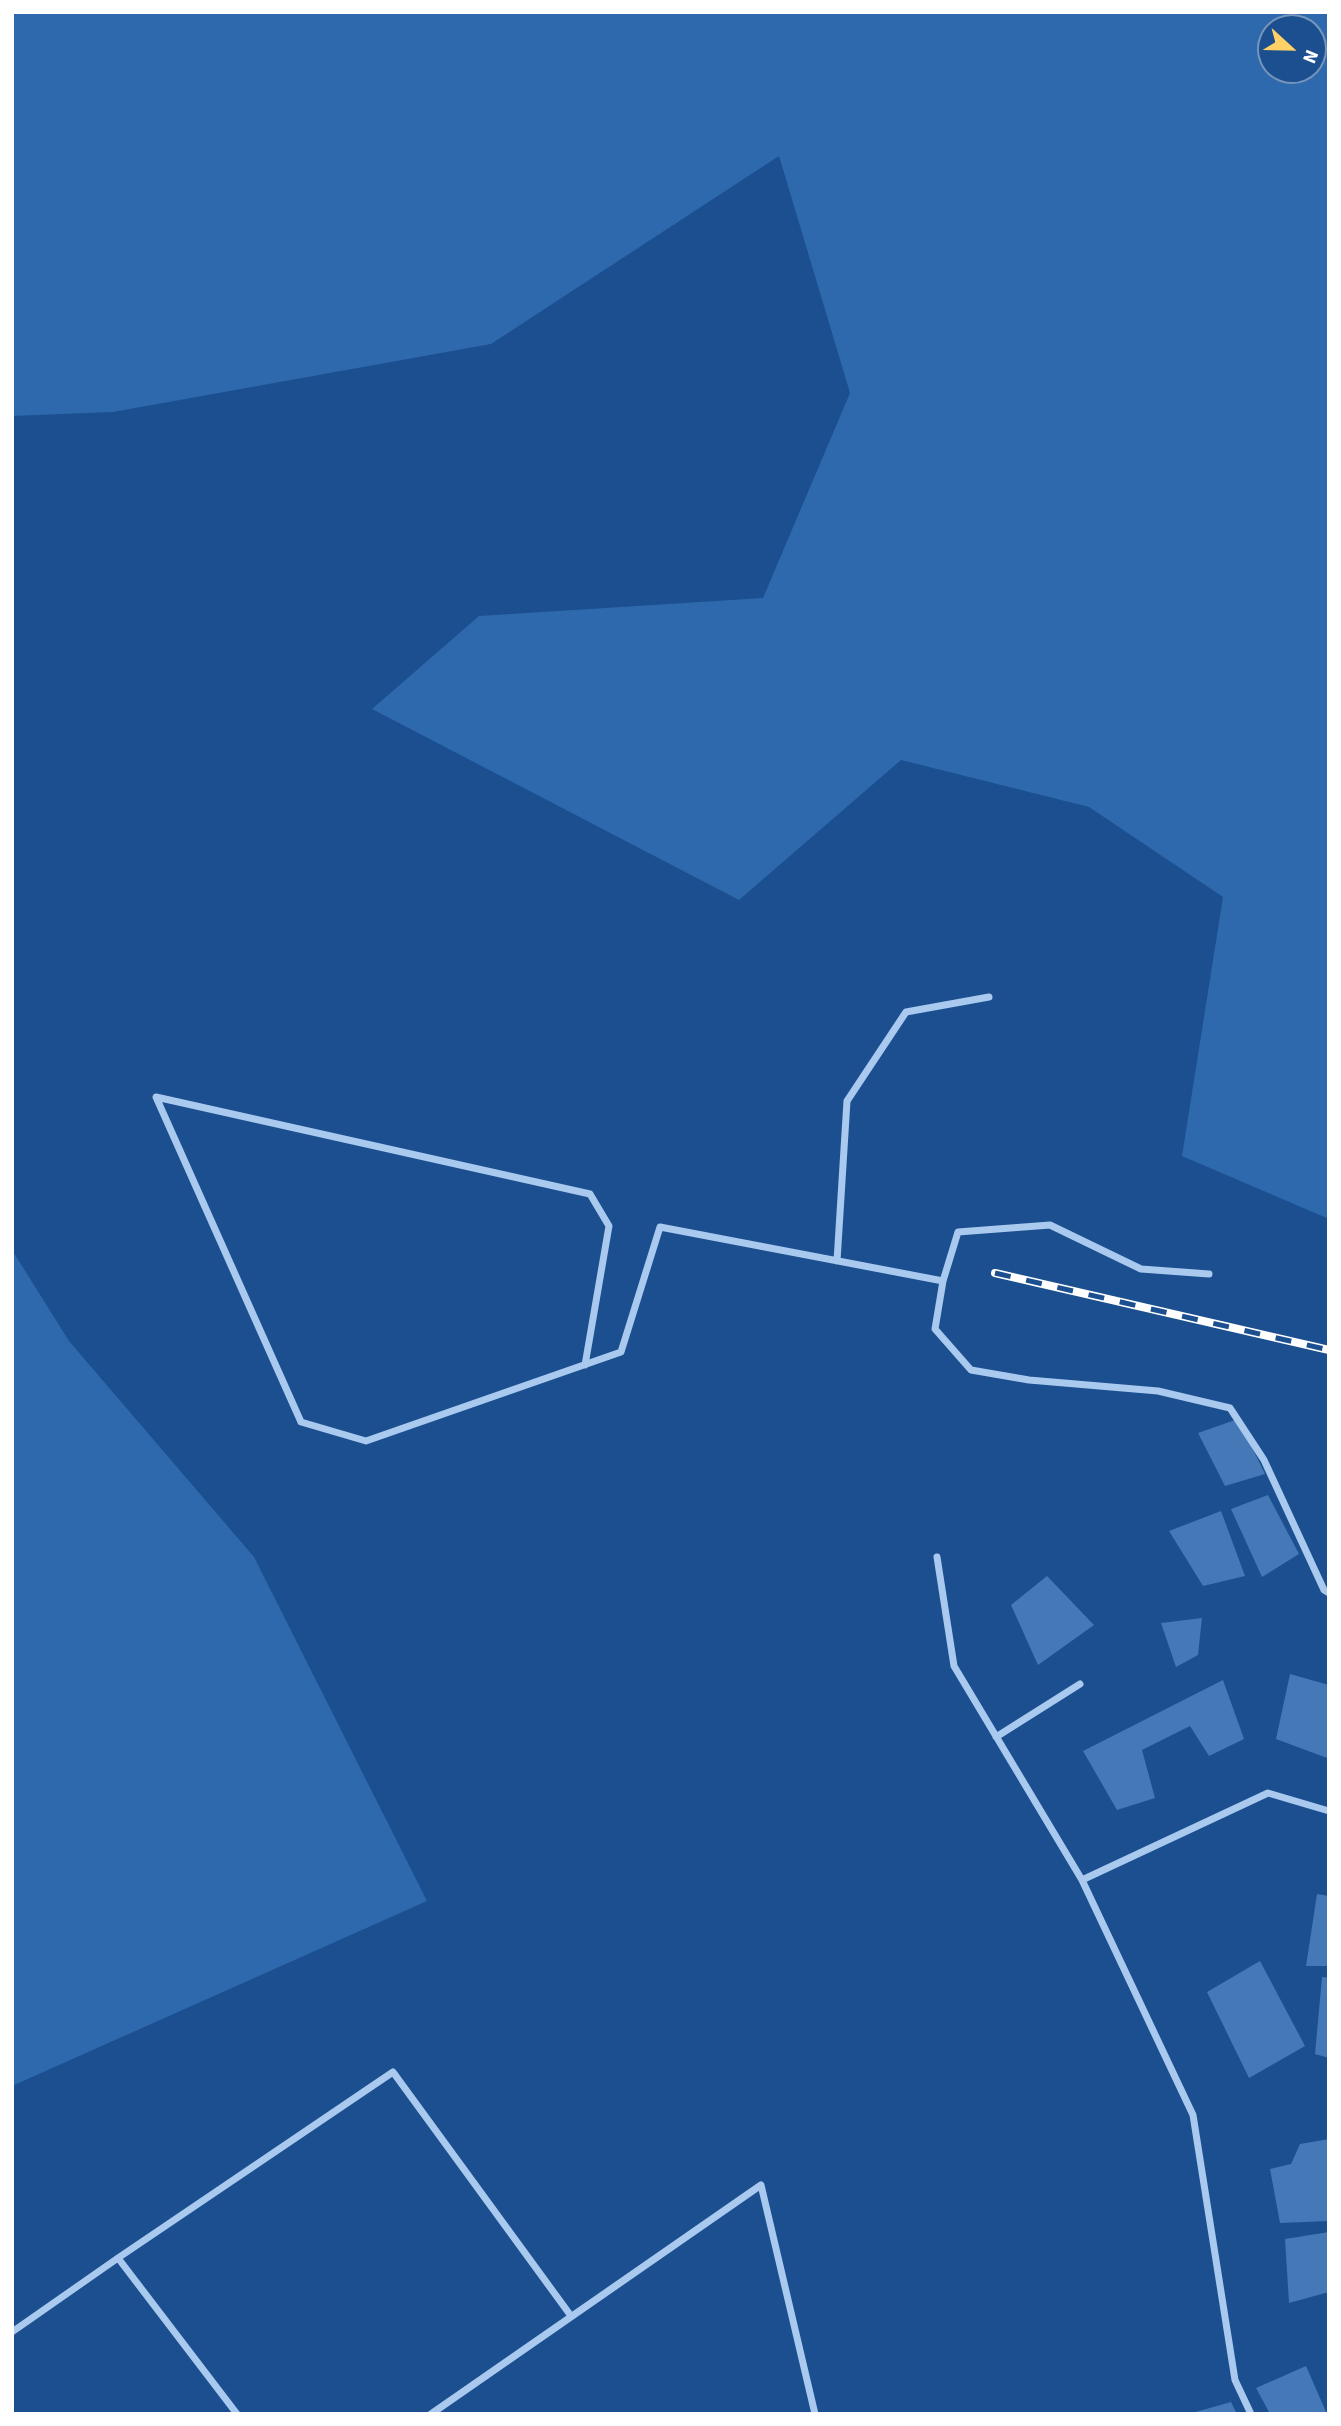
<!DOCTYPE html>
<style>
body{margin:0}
#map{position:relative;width:1341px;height:2426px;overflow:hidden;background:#1b4f8f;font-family:"Source Sans 3",sans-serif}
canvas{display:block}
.frame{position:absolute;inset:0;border:14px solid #fff;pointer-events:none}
.north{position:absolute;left:1257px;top:14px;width:70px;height:70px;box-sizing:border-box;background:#1b4f8f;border:2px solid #7695bc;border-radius:50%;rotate:112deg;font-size:19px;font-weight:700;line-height:28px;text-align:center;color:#fff}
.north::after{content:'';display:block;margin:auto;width:24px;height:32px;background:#ffd166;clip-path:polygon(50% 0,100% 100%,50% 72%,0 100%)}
</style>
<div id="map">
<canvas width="1341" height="2426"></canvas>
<div class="frame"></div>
<div class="north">N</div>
</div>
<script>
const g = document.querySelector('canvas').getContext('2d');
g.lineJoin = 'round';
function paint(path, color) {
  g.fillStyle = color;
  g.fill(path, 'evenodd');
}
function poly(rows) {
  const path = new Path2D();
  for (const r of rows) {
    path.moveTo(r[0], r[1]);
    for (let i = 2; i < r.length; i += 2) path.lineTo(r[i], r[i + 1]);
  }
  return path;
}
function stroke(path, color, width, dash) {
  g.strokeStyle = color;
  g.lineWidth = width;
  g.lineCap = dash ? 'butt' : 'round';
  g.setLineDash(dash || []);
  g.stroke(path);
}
paint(poly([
 [12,12,1329,12,1329,1219,1182,1156,1223,897,1089,807,901,760,739,900,372,709,479,616,763,598,850,393,779,156,491,344,113,412,12,416],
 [1271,28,1313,28,1313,70,1271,70],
 [12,1250,69,1341,254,1557,427,1901,12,2086]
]), '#2e69ad');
paint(poly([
 [1238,1419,1265,1474,1225,1486,1198,1433],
 [1268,1495,1299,1554,1262,1577,1231,1509],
 [1221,1511,1245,1576,1203,1586,1169,1531],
 [1047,1576,1094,1625,1038,1665,1011,1605],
 [1202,1618,1198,1655,1176,1667,1161,1623],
 [1290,1674,1329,1685,1327,1758,1276,1739],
 [1223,1680,1244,1739,1209,1756,1190,1726,1142,1750,1155,1798,1117,1810,1083,1751],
 [1317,1894,1329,1896,1329,1966,1306,1966],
 [1260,1961,1305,2046,1249,2078,1207,1992],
 [1322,1977,1329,1978,1329,2058,1315,2054],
 [1329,2139,1329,2221,1280,2223,1270,2169,1291,2164,1300,2144],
 [1329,2232,1329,2292,1289,2303,1285,2239],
 [1306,2366,1327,2414,1270,2414,1256,2388],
 [1231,2402,1237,2414,1192,2414,1192,2413]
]), '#4478b7');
stroke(poly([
 [837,1261,847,1101,906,1012,989,997],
 [1209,1274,1141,1269,1050,1225,958,1232,943,1281,935,1329,971,1370,1029,1380,1158,1391,1230,1408,1264,1460,1324,1590,1329,1593],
 [585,1365,609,1226,590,1194,156,1097,301,1422,366,1441,621,1352,660,1227,943,1281],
 [937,1557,954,1666,1082,1880,1193,2115,1235,2380,1251,2414],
 [996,1737,1080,1684],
 [1082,1880,1268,1793,1329,1811],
 [118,2258,237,2414],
 [12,2332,118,2258,393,2072,571,2316],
 [431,2414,761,2185,815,2414]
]), '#a9c9ee', 7);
const rail = poly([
 [995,1273,1329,1350]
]);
stroke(rail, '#fff', 8);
stroke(rail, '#1b4f8f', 5, [16]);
</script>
